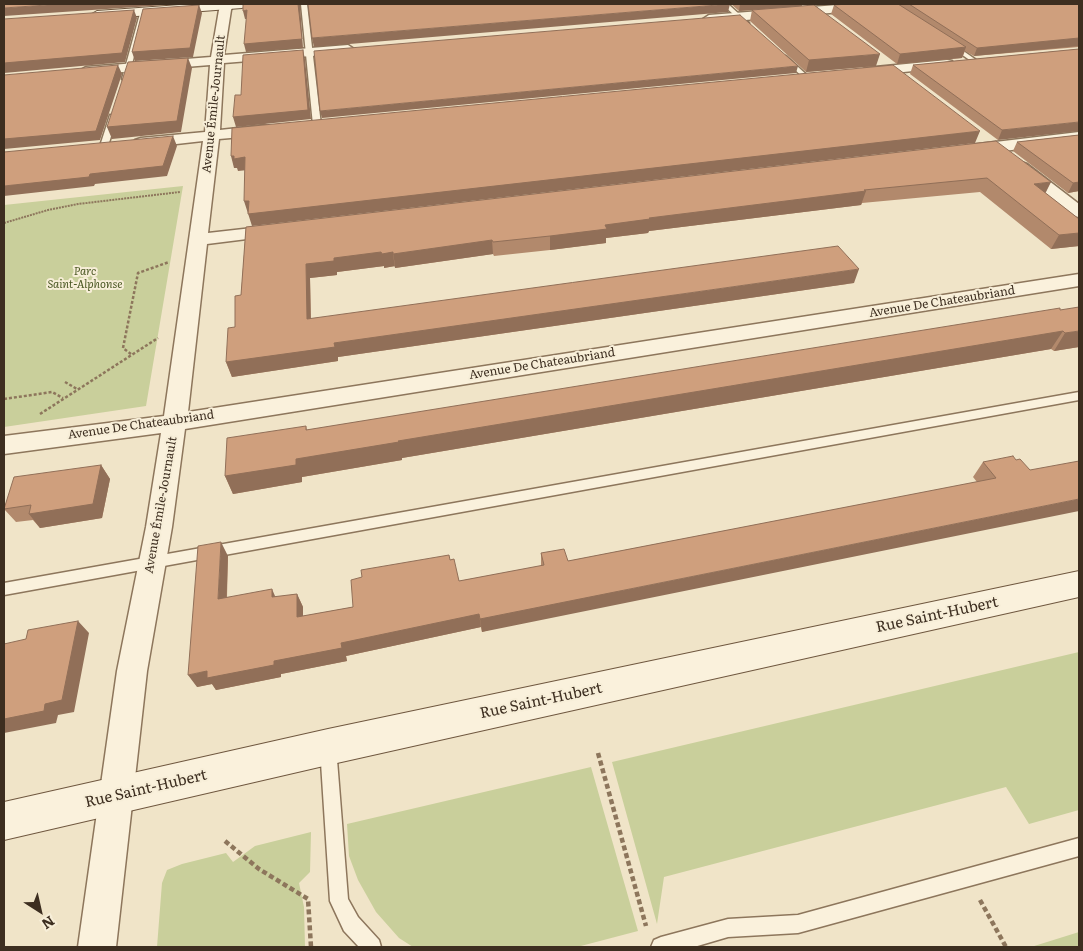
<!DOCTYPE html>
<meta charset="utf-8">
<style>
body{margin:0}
#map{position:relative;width:1083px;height:951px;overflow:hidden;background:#f0e4c8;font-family:Literata,serif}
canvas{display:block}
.frame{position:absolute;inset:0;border:5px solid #3d2e20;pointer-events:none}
.north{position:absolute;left:15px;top:886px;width:50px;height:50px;-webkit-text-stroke:4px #f7eed8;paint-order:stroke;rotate:145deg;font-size:14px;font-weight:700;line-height:20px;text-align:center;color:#3d2e20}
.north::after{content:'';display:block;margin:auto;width:18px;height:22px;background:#3d2e20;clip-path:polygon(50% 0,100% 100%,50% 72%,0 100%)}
</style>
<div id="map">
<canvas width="1083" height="951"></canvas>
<div class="frame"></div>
<div class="north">N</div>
</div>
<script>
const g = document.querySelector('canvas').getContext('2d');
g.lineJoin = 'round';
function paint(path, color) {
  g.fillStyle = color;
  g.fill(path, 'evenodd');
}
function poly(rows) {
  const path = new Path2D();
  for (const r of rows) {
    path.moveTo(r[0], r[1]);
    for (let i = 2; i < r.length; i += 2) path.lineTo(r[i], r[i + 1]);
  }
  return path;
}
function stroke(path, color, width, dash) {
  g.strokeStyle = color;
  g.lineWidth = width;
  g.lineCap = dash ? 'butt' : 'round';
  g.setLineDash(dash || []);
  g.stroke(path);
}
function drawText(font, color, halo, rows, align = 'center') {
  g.font = font + ' Literata,serif';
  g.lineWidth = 4;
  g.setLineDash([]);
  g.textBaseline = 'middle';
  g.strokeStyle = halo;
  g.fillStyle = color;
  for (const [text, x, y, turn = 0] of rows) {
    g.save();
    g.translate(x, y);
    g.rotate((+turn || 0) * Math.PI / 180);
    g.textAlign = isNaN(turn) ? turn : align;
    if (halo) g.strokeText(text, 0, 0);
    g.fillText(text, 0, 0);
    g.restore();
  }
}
paint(poly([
 [183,186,146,406,4,427,4,205],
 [1079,652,1079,810,1029,824,1006,787,664,877,657,924,612,762],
 [591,767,638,931,577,947,413,947,399,938,376,912,358,880,349,856,347,824],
 [311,832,310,872,299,883,304,907,305,947,157,947,162,883,167,870,182,864,226,853,233,862,255,846],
 [1079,932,1079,947,1031,947]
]), '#c9cf9b');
const lane = poly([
 [301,4,307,4,321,125,317,127,313,125,301,4],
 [722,4,728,4,749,23,749,25,745,25,722,4],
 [141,10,146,11,128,79,125,81,122,79,141,10],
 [948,43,952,43,979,62,974,63,948,45,948,43],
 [782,56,786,56,809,77,809,79,805,79,782,58,782,56],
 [110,115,117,117,108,146,104,148,100,146,110,115],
 [1079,392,1079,400,4,595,4,583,1079,392],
 [328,739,334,741,336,747,348,899,358,917,379,940,381,947,359,947,344,931,330,901,320,747,322,741,328,739],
 [1079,838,1079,856,798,933,728,937,694,947,651,947,654,940,661,937,728,919,798,915,1079,838]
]);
const street = poly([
 [222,4,234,4,231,10,224,55,348,45,354,49,348,53,224,63,220,130,265,125,270,127,273,130,270,133,265,135,219,139,208,233,279,225,285,226,288,230,285,234,279,235,207,244,188,412,1079,274,1079,286,185,429,172,527,147,671,116,947,78,947,117,671,146,527,161,433,4,454,4,436,164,416,203,141,141,148,135,146,133,143,135,140,141,138,205,132,210,65,86,75,79,71,86,67,211,57,219,10,222,4],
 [850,4,896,4,890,8,709,23,703,19,709,15,850,4],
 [947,60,952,61,954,64,952,67,865,76,858,72,865,68,947,60],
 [1079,132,1079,142,970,155,964,153,962,150,964,147,970,145,1079,132],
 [1021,162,1027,164,1079,204,1079,217,1073,216,1015,170,1013,167,1015,164,1021,162]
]);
const secondary = poly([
 [194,4,248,4,242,8,97,19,90,15,97,11,194,4],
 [1079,571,1079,597,328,765,4,840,4,802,328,729,1079,571]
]);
stroke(lane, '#8d765c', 3);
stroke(street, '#8d765c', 3);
stroke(secondary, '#6f573f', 2);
stroke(poly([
 [4,223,48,210,78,204,180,192]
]), '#8d765c', 2, [2, 1]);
stroke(poly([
 [131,354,123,348,138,273,169,262],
 [65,382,77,389],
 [4,399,52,392,63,398],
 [40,414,158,338]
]), '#8d765c', 2.5, [3, 2]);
stroke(poly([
 [598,753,646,926],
 [225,841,259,869,308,899,311,947],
 [980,900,1006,947]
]), '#8d765c', 4.5, [5, 3]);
paint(lane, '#faf1dc');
paint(street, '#faf1dc');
paint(secondary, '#faf1dc');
paint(poly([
 [731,4,802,4,802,6,876,66,806,72,750,21,752,10,739,11],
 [848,4,1079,4,1079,47,974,56,965,51,962,58,897,64,831,14,834,5],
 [1079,49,998,140,910,74,913,65],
 [1079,135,1079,191,1068,193,1013,151,1017,142],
 [996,141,1045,193,1079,219,1079,246,1051,249,980,192,862,203,861,205,649,231,648,233,606,238,606,243,550,250,494,256,493,254,395,268,395,266,384,268,384,266,337,272,337,275,310,278,311,319,854,283,338,357,338,361,232,377,226,362,235,327,241,295,246,227],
 [1060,310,1079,347,1054,351,1051,349,402,458,402,460,302,477,302,482,233,494,225,476,306,426,307,430],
 [1016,460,1030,470,482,632,481,627,346,656,347,661,281,674,281,677,216,690,212,684,197,687,228,556,227,597,275,597,297,594,303,607,303,616,353,607,450,560,459,581,541,566,541,553,568,561,977,482,973,477,983,462],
 [101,465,110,479,102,518,40,528,33,520,16,522,4,509]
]), '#b2896c');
paint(poly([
 [61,4,180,4,4,16,4,8],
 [298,4,300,4,303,48,246,52,244,44],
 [730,4,728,12,314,47,312,38],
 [740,4,802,4,802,6,739,11],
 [818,4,833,4,818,5],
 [199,5,202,13,193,57,135,61,132,52],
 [134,10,137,18,125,62,4,73,4,63],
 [247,10,249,19,245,19,243,11],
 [1079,38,1079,46,974,56,977,48],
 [966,47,962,58,897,64,900,54],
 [303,50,305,59,311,119,236,127,233,117],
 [880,54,876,66,806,72,809,60],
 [188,58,192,68,181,132,112,139,107,127],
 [118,65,122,74,100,140,4,149,4,139],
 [798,66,796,73,322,118,320,111],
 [1079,122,1079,131,998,140,1002,130],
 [980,131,975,143,252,226,244,201],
 [173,136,177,146,167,176,95,184,94,186,4,196,4,186,90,174],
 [231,156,234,156,245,157,248,170,238,171,237,168,234,168],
 [1051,182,1044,196,1034,184],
 [1079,182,1079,191,1068,193,1073,183],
 [866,191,861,205,649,231,648,233,606,238,606,243,550,250,550,236,605,225,649,218],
 [1079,233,1079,246,1051,249,1059,235],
 [492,240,493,254,395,268,393,254],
 [381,252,393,252,395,266,384,268,384,266,337,272,337,275,310,278,311,333,307,319,306,264,334,258],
 [859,269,854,283,338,357,338,361,232,377,226,362,334,343],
 [1063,331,1051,349,402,458,402,460,302,477,302,482,233,494,225,476,296,459,398,441],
 [1079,331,1079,347,1054,351,1065,333],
 [101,465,110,479,102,518,40,528,29,514],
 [1079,499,1079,511,482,632,480,619],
 [221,542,228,556,226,613,218,599],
 [272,589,278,603,272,597],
 [297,594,303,607,303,630,297,617],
 [479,614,481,627,346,656,347,661,281,674,281,677,216,690,212,684,197,687,188,675,207,671,274,661,341,643],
 [78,621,89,633,74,712,58,715,56,723,4,733,4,719,45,704]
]), '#916f58');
const building = poly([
 [4,4,61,4,4,8,4,4],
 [243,4,298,4,302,39,244,44,247,10,243,11,243,4],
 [308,4,730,4,312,38,308,4],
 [848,4,898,4,966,47,900,54,834,5,848,4],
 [909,4,1079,4,1079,38,977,48,909,4],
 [199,5,190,48,132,52,143,9,199,5],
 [814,5,880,54,809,60,752,10,814,5],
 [134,10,122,53,4,63,4,19,134,10],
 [740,15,798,66,320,111,314,51,740,15],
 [1079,49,1079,122,1002,130,913,65,1079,49],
 [303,50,308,110,233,117,235,95,241,95,243,55,303,50],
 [188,58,177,121,107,127,128,62,188,58],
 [118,65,96,131,4,139,4,75,118,65],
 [893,65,980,131,248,214,249,201,244,201,245,157,234,159,234,156,231,156,232,128,893,65],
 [1079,135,1079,182,1073,183,1017,142,1079,135],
 [173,136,163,166,90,174,89,177,4,186,4,152,173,136],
 [996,141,1051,182,1034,184,1079,219,1079,233,1059,235,987,178,864,190,866,191,649,218,650,219,605,225,607,229,550,236,493,242,492,240,393,254,393,252,382,254,381,252,334,258,334,261,306,264,307,319,838,246,859,269,334,343,335,347,226,362,228,328,235,327,235,296,241,295,246,227,996,141],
 [1079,307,1079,331,1065,333,1063,331,398,441,399,442,296,459,296,465,225,476,227,438,306,426,306,430,1060,308,1060,310,1079,307],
 [1013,456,1016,460,1020,459,1030,470,1079,461,1079,499,480,619,479,614,341,643,342,648,274,661,274,665,207,678,207,671,188,675,198,546,221,542,218,599,272,589,272,597,297,594,297,617,353,607,351,580,362,577,361,570,449,555,450,560,454,559,459,581,544,565,541,553,564,549,568,561,996,478,983,462,1013,456],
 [101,465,93,504,29,514,31,505,4,509,14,477,101,465],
 [78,621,62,700,45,704,44,711,4,719,4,644,26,639,28,630,78,621]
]);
paint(building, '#cf9f7d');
stroke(building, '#916f58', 1);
drawText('italic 11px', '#4d5a26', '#f7eed8', [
 ["Parc",85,272],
 ["Saint-Alphonse",85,285]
]);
drawText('12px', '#3d2e20', '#f7eed8', [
 ["Avenue Émile-Journault",214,104,-84],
 ["Avenue De Chateaubriand",942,302,-9],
 ["Avenue De Chateaubriand",542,364,-9],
 ["Avenue De Chateaubriand",141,425,-8],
 ["Avenue Émile-Journault",161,505,-80]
]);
drawText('15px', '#3d2e20', '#f7eed8', [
 ["Rue Saint-Hubert",937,615,-12],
 ["Rue Saint-Hubert",541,701,-12],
 ["Rue Saint-Hubert",146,789,-13]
]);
</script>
